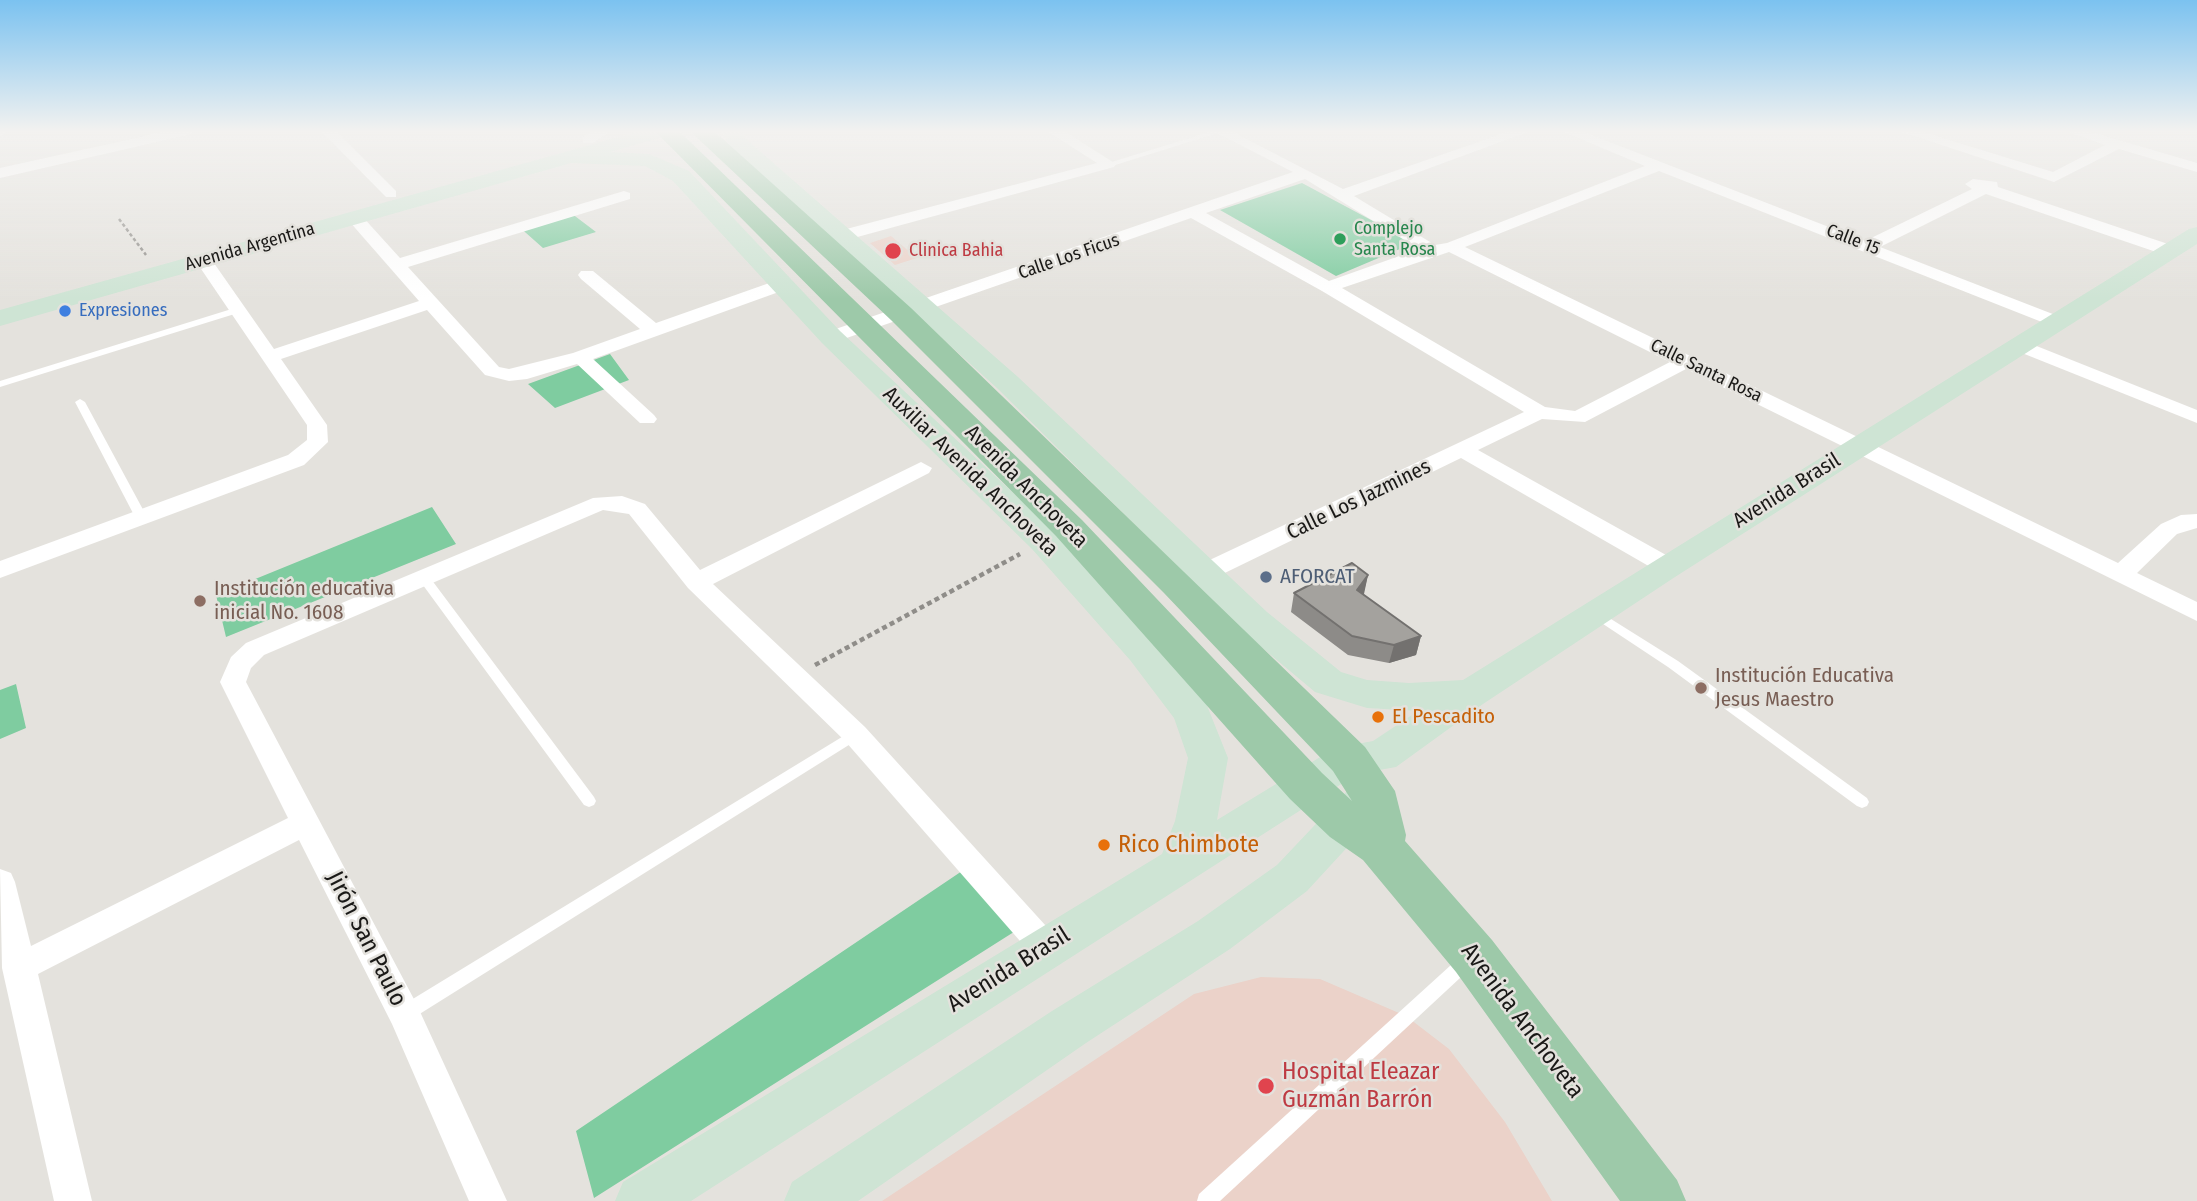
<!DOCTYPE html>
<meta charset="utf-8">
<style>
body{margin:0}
canvas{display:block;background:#e4e2dd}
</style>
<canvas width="2197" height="1201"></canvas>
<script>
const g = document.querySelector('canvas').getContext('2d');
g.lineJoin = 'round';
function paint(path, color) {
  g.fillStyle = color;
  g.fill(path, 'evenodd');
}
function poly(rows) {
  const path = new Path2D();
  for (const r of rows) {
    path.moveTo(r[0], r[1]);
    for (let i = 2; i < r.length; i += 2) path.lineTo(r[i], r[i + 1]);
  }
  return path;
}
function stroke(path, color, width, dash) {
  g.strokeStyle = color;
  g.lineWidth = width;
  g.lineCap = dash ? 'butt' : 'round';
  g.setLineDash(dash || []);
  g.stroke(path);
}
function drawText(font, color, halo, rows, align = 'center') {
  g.font = font + ' "Fira Sans Condensed",sans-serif';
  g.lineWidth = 5;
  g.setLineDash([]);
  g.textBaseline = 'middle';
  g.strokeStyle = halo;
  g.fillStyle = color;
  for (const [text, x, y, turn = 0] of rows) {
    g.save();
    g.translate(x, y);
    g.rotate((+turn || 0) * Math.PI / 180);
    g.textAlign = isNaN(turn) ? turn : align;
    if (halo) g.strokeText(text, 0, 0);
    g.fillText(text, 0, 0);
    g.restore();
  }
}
paint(poly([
 [891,236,917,258,895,265,870,243],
 [1261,977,1320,979,1406,1016,1449,1049,1505,1122,1552,1201,882,1201,1194,994]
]), '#ebd2c9');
paint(poly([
 [1302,183,1414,243,1336,276,1220,210],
 [567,210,596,232,543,248,517,225],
 [610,354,629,380,555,408,528,384],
 [432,507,456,544,226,637,216,595],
 [16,684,26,728,0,739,0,690],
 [965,869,1017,930,594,1198,576,1131]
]), '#7fcca0');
stroke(poly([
 [119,219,146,255]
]), '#8f8d89', 2.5, [3.5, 2.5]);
stroke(poly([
 [815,665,1020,554]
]), '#8f8d89', 4.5, [5, 3.5]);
paint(poly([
 [1213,131,1224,131,1112,166,1105,164,1213,131],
 [238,307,243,310,241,312,0,387,0,381,238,307],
 [80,399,85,402,147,517,145,520,141,521,135,517,75,402,80,399],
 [424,574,428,575,594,797,596,801,594,805,589,807,584,805,420,581,418,578,420,575,424,574],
 [1595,609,1678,661,1867,798,1869,802,1867,806,1862,808,1857,806,1668,667,1591,616,1589,613,1595,609],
 [855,729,860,730,862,734,860,738,410,1020,404,1022,398,1020,396,1014,398,1008,855,729],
 [1468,953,1474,955,1476,960,1474,965,1220,1201,1197,1201,1199,1194,1462,955,1468,953]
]), '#fff');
paint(poly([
 [0,131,10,131,0,136,0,131],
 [168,131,194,131,187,135,0,178,0,168,168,131],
 [321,131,336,131,396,191,396,197,386,197,321,131],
 [593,131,610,131,593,143,583,143,583,137,593,131],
 [1047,131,1064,131,1116,164,1114,167,828,245,816,245,814,241,816,237,1097,163,1047,131],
 [1213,131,1231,131,1343,189,1510,131,1530,131,1354,196,1435,245,1447,243,1645,166,1562,131,1581,131,1865,241,1972,189,1965,184,1973,179,1997,182,1998,187,2177,247,2179,251,2177,255,2165,255,1986,194,1880,247,2063,318,2066,322,2063,326,2057,328,1659,171,1465,247,2118,563,2161,524,2181,515,2197,514,2197,528,2177,534,2137,573,2197,602,2197,621,1686,369,1585,422,1542,419,1478,450,1675,560,1679,566,1675,572,1659,572,1461,458,1198,586,1180,586,1177,580,1180,574,1524,412,1322,291,1191,218,838,341,831,343,822,337,824,333,1293,172,1213,131],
 [1305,179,1336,198,1419,249,1329,281,1206,213,1305,179],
 [1449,252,1670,362,1575,411,1545,407,1342,288,1449,252],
 [1899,131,1920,131,2053,172,2105,145,2066,131,2088,131,2197,163,2197,172,2119,149,2054,182,1899,131],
 [624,191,630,193,630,199,408,267,499,367,509,369,573,353,640,329,581,279,578,275,581,271,593,271,656,323,775,281,787,281,790,285,787,289,593,359,654,415,657,419,654,423,640,423,577,364,527,379,509,381,485,375,427,310,281,359,327,425,328,442,304,465,0,578,0,561,288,455,307,440,307,425,195,260,197,256,209,256,274,349,419,301,349,221,349,215,361,215,400,258,624,191],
 [2019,339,2197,410,2197,423,2012,349,2010,345,2019,339],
 [921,462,932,468,929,473,713,584,865,727,1056,937,1061,947,1056,957,1045,961,1034,957,845,741,688,588,629,514,603,510,264,655,251,668,246,682,416,1003,507,1201,469,1201,392,1024,299,840,38,974,92,1201,54,1201,2,968,0,869,11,873,15,882,31,946,288,818,220,682,231,657,246,643,593,498,622,496,645,504,700,570,921,462]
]), '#fff');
paint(poly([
 [640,131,672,131,669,135,610,152,649,154,689,171,840,331,1056,533,1156,642,1206,703,1228,758,1217,820,1335,748,1373,741,1418,711,1367,708,1315,692,1241,630,998,389,730,146,722,131,742,131,746,139,1018,377,1267,612,1341,672,1367,680,1409,683,1463,680,2189,229,2197,227,2197,244,1675,577,1483,704,1396,767,1357,774,691,1201,615,1201,623,1182,1162,854,1175,821,1188,758,1174,718,1130,660,1032,549,822,343,673,181,645,166,571,163,0,326,0,310,640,131],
 [1362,786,1377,791,1383,803,1377,815,1307,891,1230,949,1086,1043,858,1201,784,1201,792,1182,1052,1011,1198,921,1277,865,1347,791,1362,786]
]), '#cee4d4');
paint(poly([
 [655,131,679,131,1082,520,1322,773,1352,801,1333,771,1164,593,891,320,690,131,714,131,911,308,1365,747,1395,791,1406,835,1405,841,1492,940,1677,1180,1686,1201,1620,1201,1456,972,1363,860,1330,837,1290,799,1056,536,655,131]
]), '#9dc9a9');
paint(poly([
 [1368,575,1363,595,1421,636,1416,655,1389,663,1348,655,1291,612,1294,593]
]), '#8d8b88');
paint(poly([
 [1368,575,1364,594,1353,608,1357,590],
 [1421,636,1416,655,1389,663,1394,645]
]), '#73716f');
const building = poly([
 [1352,563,1368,575,1357,590,1421,636,1394,645,1352,636,1294,593,1352,563]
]);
paint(building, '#a4a29e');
stroke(building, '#73716f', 2);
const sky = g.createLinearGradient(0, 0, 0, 299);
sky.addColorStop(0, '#7bc2f0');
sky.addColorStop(0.44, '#f3f2f0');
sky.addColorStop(1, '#f3f2f000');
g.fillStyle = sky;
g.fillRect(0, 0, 2197, 299);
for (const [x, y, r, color] of [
 [1340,239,7,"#2e9e5b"],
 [893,251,9,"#e0444e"],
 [65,311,7,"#3f7fe0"],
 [1266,577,7,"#5c6f8a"],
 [200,601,7,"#8d6e63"],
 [1701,688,7,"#8d6e63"],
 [1378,717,7,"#e8710a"],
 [1104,845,7,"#e8710a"],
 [1266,1086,9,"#e0444e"]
]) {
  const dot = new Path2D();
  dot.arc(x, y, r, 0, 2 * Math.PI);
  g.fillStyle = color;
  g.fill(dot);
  stroke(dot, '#e4e2dd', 2.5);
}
drawText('18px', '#27864d', '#e4e2dd', [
 ["Complejo",1354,229],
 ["Santa Rosa",1354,250]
], 'left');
drawText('18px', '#1a1917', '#e4e2dd', [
 ["Calle 15",1853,240,21],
 ["Avenida Argentina",250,247,-16],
 ["Calle Los Ficus",1069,257,-19],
 ["Calle Santa Rosa",1706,371,26]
]);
drawText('18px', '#be3a42', '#e4e2dd', [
 ["Clinica Bahia",909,251]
], 'left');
drawText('18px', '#366cbe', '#e4e2dd', [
 ["Expresiones",79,311]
], 'left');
drawText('21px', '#1a1917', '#e4e2dd', [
 ["Auxiliar Avenida Anchoveta",970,472,44],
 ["Avenida Anchoveta",1026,487,45],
 ["Avenida Brasil",1787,491,-32],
 ["Calle Los Jazmines",1359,500,-26]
]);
drawText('21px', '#4e5e75', '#e4e2dd', [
 ["AFORCAT",1280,577]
], 'left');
drawText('21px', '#785e54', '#e4e2dd', [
 ["Institución educativa",214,589],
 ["inicial No. 1608",214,613],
 ["Institución Educativa",1715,676],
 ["Jesus Maestro",1715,700]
], 'left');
drawText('21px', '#c56008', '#e4e2dd', [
 ["El Pescadito",1392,717]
], 'left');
drawText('24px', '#c56008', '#e4e2dd', [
 ["Rico Chimbote",1118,845]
], 'left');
drawText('24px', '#1a1917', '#e4e2dd', [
 ["Jirón San Paulo",366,939,63],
 ["Avenida Brasil",1009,970,-32],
 ["Avenida Anchoveta",1522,1021,53]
]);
drawText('24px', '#be3a42', '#e4e2dd', [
 ["Hospital Eleazar",1282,1072],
 ["Guzmán Barrón",1282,1100]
], 'left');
</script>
